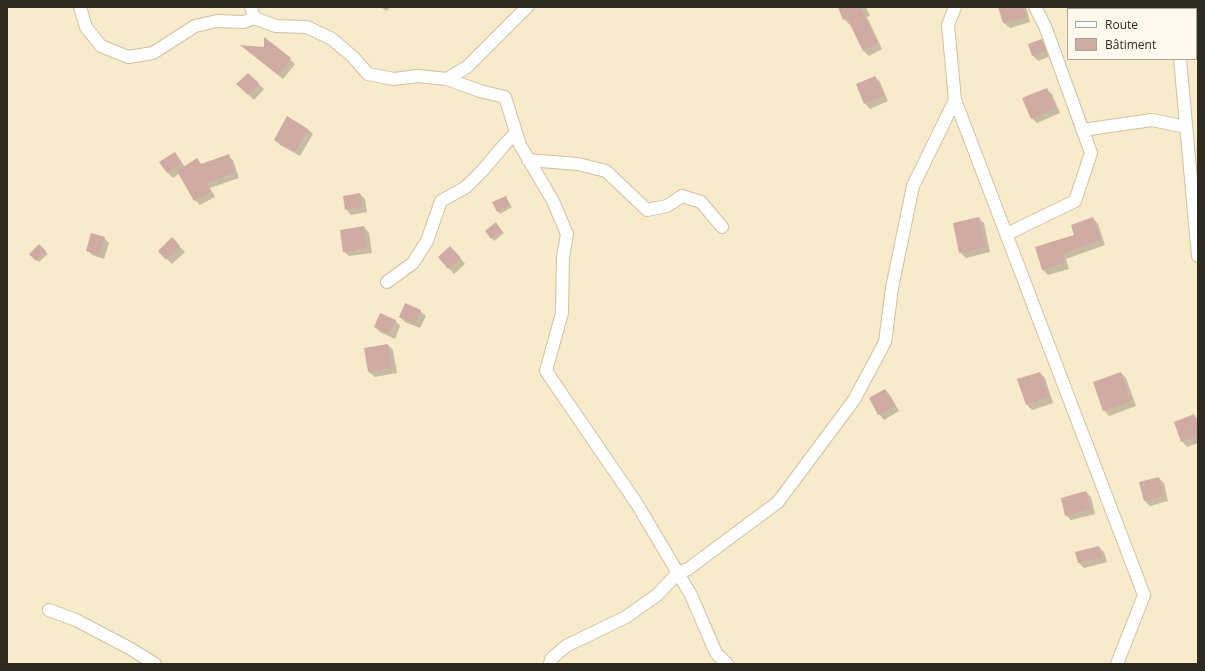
<!DOCTYPE html>
<meta charset="utf-8">
<style>
body{margin:0}
#map{position:relative;width:1205px;height:671px;overflow:hidden;background:#f8ebcb;font-family:"Open Sans",sans-serif}
canvas{display:block}
.frame{position:absolute;inset:0;border:8px solid #2f2a1e;pointer-events:none}
.legend{position:absolute;left:1067px;top:8px;width:130px;height:52px;box-sizing:border-box;background:#fef9ec;border:1px solid #aba69a;margin:0;padding:5px 7px;list-style:none;font-size:12px;color:#2f2a1e}
.legend li{display:flex;align-items:center;gap:8px;height:20px}
.legend b{width:20px;border:1px solid #aba69a}
</style>
<div id="map">
<canvas width="1205" height="671"></canvas>
<div class="frame"></div>
<ul class="legend">
<li><b style="height:5px;background:#fff"></b>Route</li>
<li><b style="height:11px;background:#cfaba4"></b>Bâtiment</li>
</ul>
</div>
<script>
const g = document.querySelector('canvas').getContext('2d');
g.lineJoin = 'round';
function paint(path, color) {
  g.fillStyle = color;
  g.fill(path, 'evenodd');
}
function poly(rows) {
  const path = new Path2D();
  for (const r of rows) {
    path.moveTo(r[0], r[1]);
    for (let i = 2; i < r.length; i += 2) path.lineTo(r[i], r[i + 1]);
  }
  return path;
}
function stroke(path, color, width, dash) {
  g.strokeStyle = color;
  g.lineWidth = width;
  g.lineCap = dash ? 'butt' : 'round';
  g.setLineDash(dash || []);
  g.stroke(path);
}
paint(poly([
 [380,7,390,7,387,11],
 [839,7,866,7,870,16,867,17,882,49,869,56,863,50,850,24,849,24,844,19],
 [1000,7,1026,7,1030,22,1010,28,1004,23],
 [265,39,295,64,283,79,246,49,265,48],
 [1041,40,1047,45,1051,56,1038,61,1033,56,1029,45],
 [248,74,264,89,254,100,238,84],
 [875,77,880,82,888,101,870,109,865,103],
 [1046,89,1052,94,1060,113,1037,123,1032,118],
 [308,129,313,134,300,156,280,145,275,140],
 [175,153,185,167,197,160,202,165,228,156,233,160,239,178,210,188,215,197,200,205,195,200,180,173,173,178,168,173],
 [360,194,365,199,367,212,351,215,346,209],
 [505,197,512,207,500,214,498,211],
 [979,218,984,223,990,252,966,258,960,252],
 [1093,218,1098,224,1105,245,1066,259,1069,269,1048,275,1043,270,1036,248,1075,236],
 [498,226,504,233,494,241,492,238],
 [364,227,369,233,372,253,349,256,343,251],
 [104,238,109,243,104,259,92,255,87,250],
 [172,239,185,252,172,264,159,251],
 [39,245,48,254,39,262,30,254],
 [455,252,465,264,454,274,439,257],
 [420,311,426,316,420,328,405,322,400,317],
 [395,320,400,326,395,339,380,332,375,327],
 [388,345,393,350,397,373,375,377,369,372],
 [1040,373,1045,378,1053,403,1032,410,1027,405,1019,380],
 [1121,373,1126,378,1136,406,1109,416,1104,410],
 [885,390,890,395,899,411,884,420,879,414,870,398],
 [1194,415,1198,419,1198,443,1187,447,1182,441],
 [1159,478,1164,483,1168,501,1150,506,1145,501],
 [1086,492,1091,497,1095,514,1071,520,1066,515],
 [1099,547,1104,552,1107,562,1084,568,1079,563,1076,553]
]), '#0003');
paint(poly([
 [838,7,860,7,878,43,863,51,847,18,843,20],
 [998,7,1023,7,1026,17,1003,23],
 [264,37,291,58,278,75,240,45,264,47],
 [1042,39,1046,51,1032,56,1028,44],
 [248,73,259,83,248,95,236,84],
 [875,76,884,95,864,104,856,84],
 [1047,88,1056,108,1031,119,1022,98],
 [287,116,308,129,295,152,274,140],
 [175,152,182,163,167,173,159,162],
 [229,154,235,173,206,183,211,192,194,201,177,171,197,158,201,164],
 [360,193,362,207,345,210,343,196],
 [506,196,510,205,497,212,492,202],
 [979,217,986,247,959,253,953,223],
 [1093,217,1101,240,1062,254,1065,263,1042,270,1035,247,1074,235,1071,225],
 [496,222,502,231,491,239,485,231],
 [364,226,367,248,343,252,340,230],
 [91,233,105,237,99,255,86,251],
 [172,237,180,246,166,260,158,251],
 [39,244,46,251,36,261,29,254],
 [450,246,461,258,448,269,438,257],
 [405,303,421,310,415,324,399,317],
 [380,313,396,320,389,334,374,327],
 [388,344,392,368,368,372,364,348],
 [1040,372,1049,397,1026,405,1017,379],
 [1121,372,1131,401,1103,411,1093,382],
 [885,389,895,406,878,415,869,398],
 [1194,414,1198,425,1198,436,1181,442,1174,422],
 [1159,477,1164,496,1144,501,1139,482],
 [1086,491,1091,509,1065,516,1061,498],
 [1099,546,1102,557,1078,563,1075,552]
]), '#cfaba4');
const minor = poly([
 [80,7,86,27,101,46,128,57,153,53,195,26,217,21,244,22,254,18],
 [251,7,254,18,276,26,307,27,332,39,353,57,368,74,394,79,418,76,447,79,480,91,505,97,520,145,553,201,567,234,563,257,562,313,546,371,637,504,691,595,716,653,727,664],
 [955,7,948,25,955,100,1144,595,1117,664],
 [1175,7,1175,9],
 [1180,59,1198,256],
 [447,79,467,67,527,7],
 [1082,130,1152,120,1186,127],
 [528,160,578,164,606,171,647,210,667,206,682,196,701,202,722,227],
 [1007,234,1075,201,1091,153,1045,26,1035,7],
 [387,282,413,263,427,241,441,201,466,187,483,170,505,144,516,133],
 [49,610,76,620,131,649,155,664],
 [550,664,551,659,566,646,626,617,657,595,678,573,688,569,778,502,854,400,885,342,892,288,913,186,955,100]
]);
stroke(minor, '#cfc2a3', 14);
stroke(minor, '#fff', 12);
</script>
